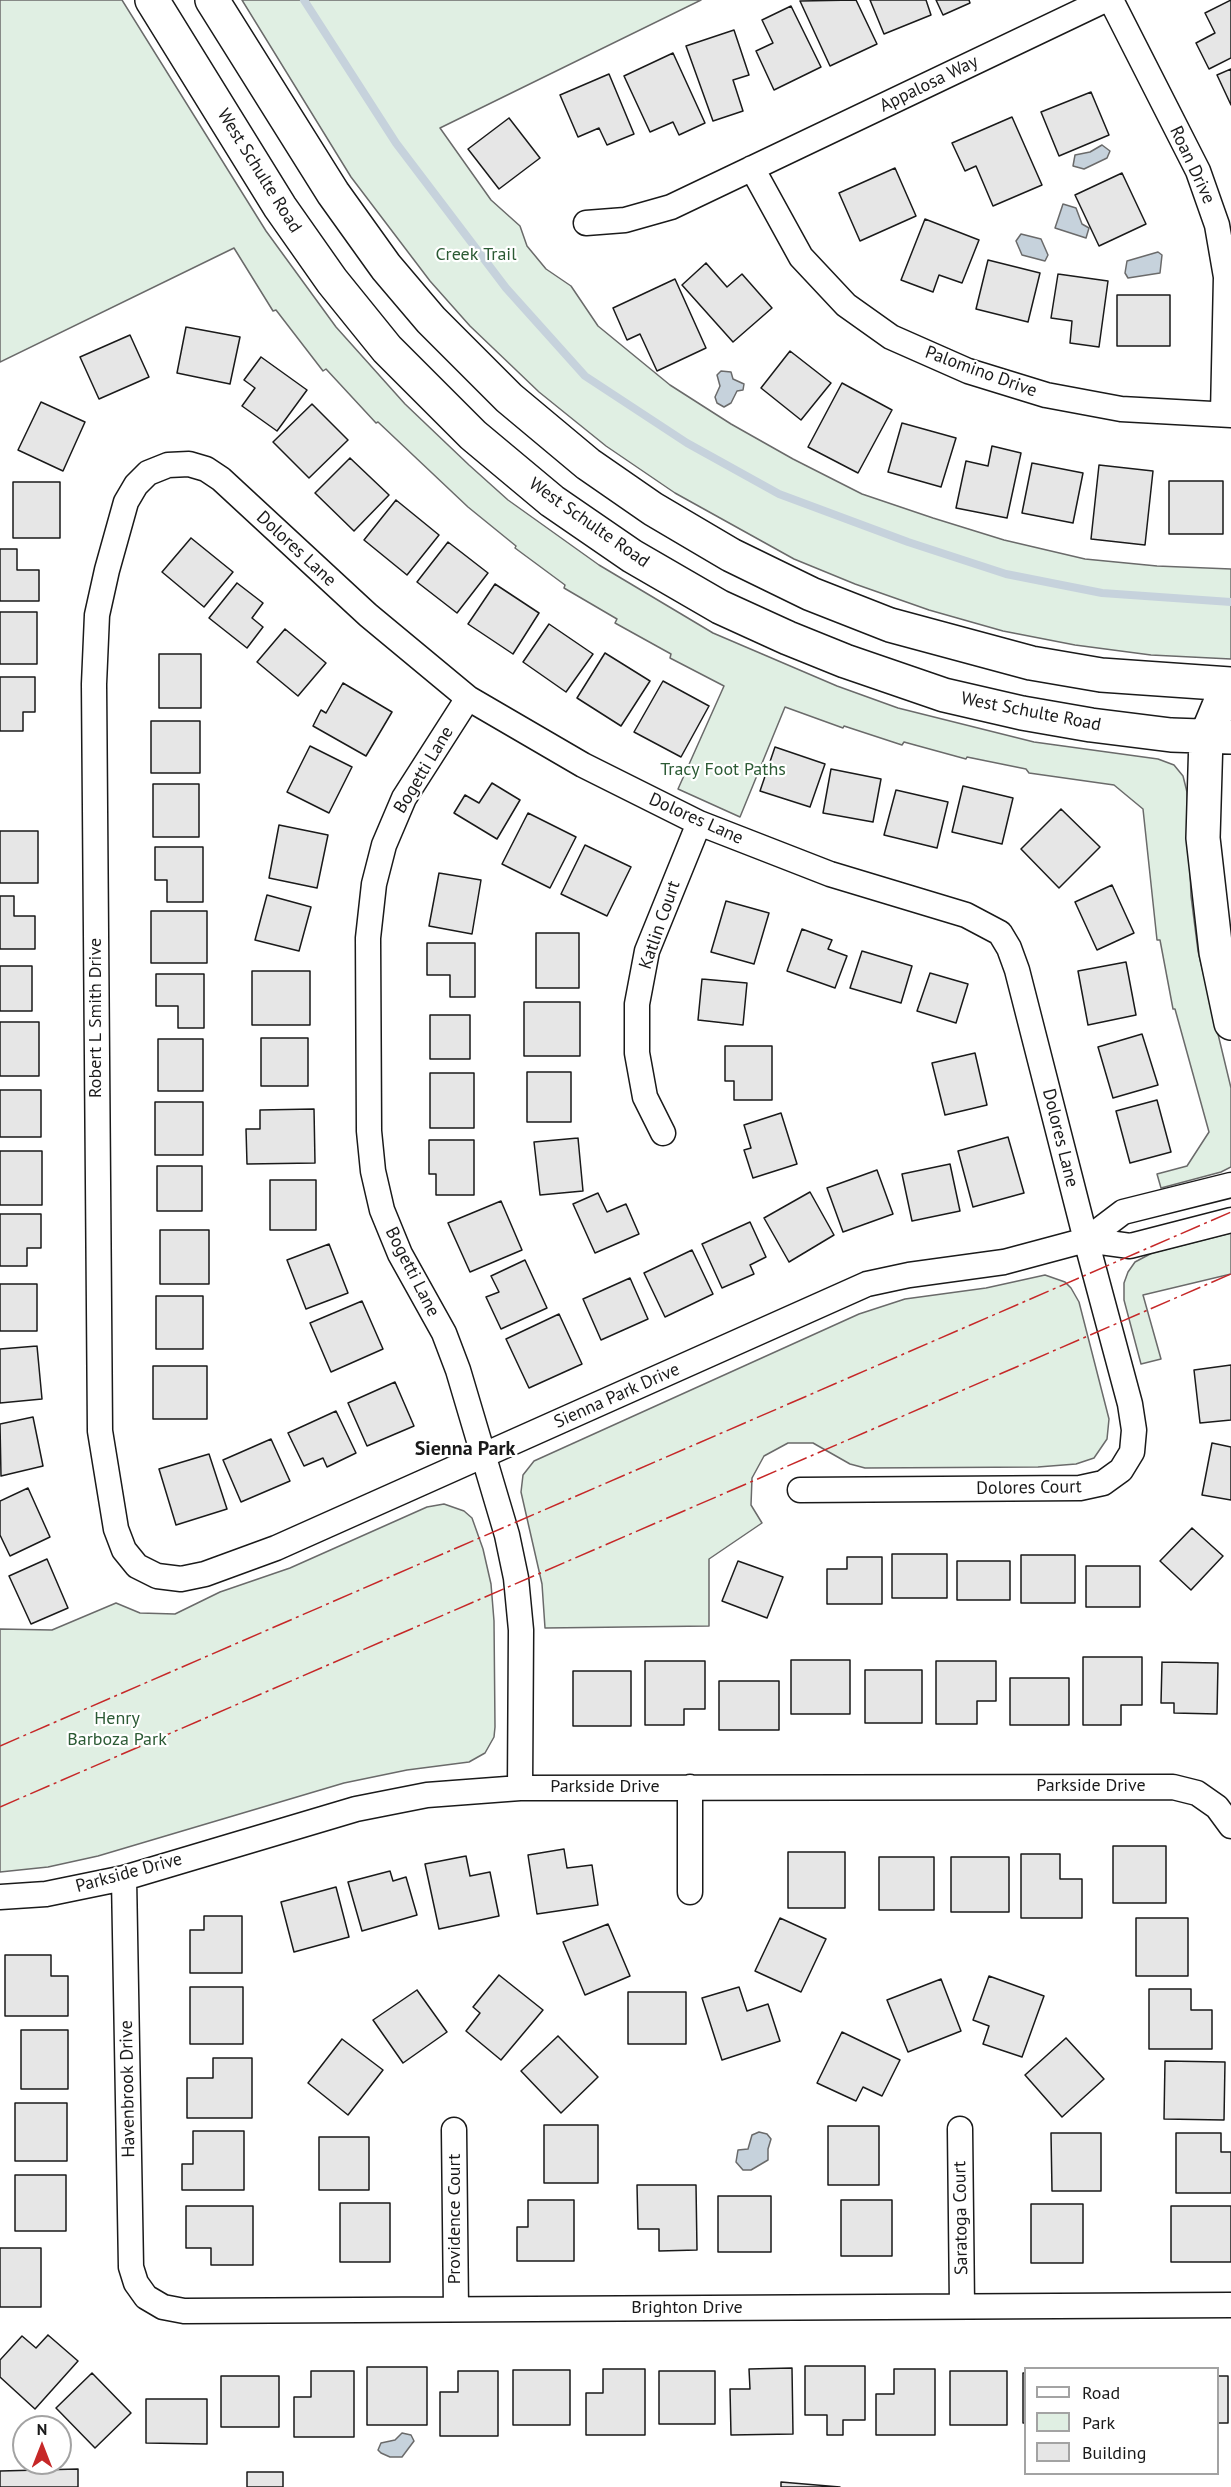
<!DOCTYPE html>
<style>
body{margin:0}
#map{position:relative;width:1231px;height:2487px;overflow:hidden;background:#fff;font-family:"PT Sans",sans-serif}
canvas{display:block}
.legend{position:absolute;left:1024px;top:2367px;width:195px;height:108px;box-sizing:border-box;background:#fff;border:2px solid #a3a3a3;margin:0;padding:8px 10px;list-style:none;font-size:18px;color:#1a1a1a}
.legend li{display:flex;align-items:center;gap:12px;height:30px}
.legend b{width:30px;border:2px solid #a3a3a3}
.north{position:absolute;left:12px;top:2415px;width:60px;height:60px;box-sizing:border-box;background:#fff;border:2px solid #a3a3a3;border-radius:50%;rotate:0deg;font-size:16px;font-weight:700;line-height:24px;text-align:center;color:#1a1a1a}
.north::after{content:'';display:block;margin:auto;width:21px;height:27px;background:#c62828;clip-path:polygon(50% 0,100% 100%,50% 72%,0 100%)}
</style>
<div id="map">
<canvas width="1231" height="2487"></canvas>
<ul class="legend">
<li><b style="height:8px;background:#fff"></b>Road</li>
<li><b style="height:16px;background:#e0efe3"></b>Park</li>
<li><b style="height:16px;background:#e6e6e6"></b>Building</li>
</ul>
<div class="north">N</div>
</div>
<script>
const g = document.querySelector('canvas').getContext('2d');
g.lineJoin = 'round';
function paint(path, color) {
  g.fillStyle = color;
  g.fill(path, 'evenodd');
}
function poly(rows) {
  const path = new Path2D();
  for (const r of rows) {
    path.moveTo(r[0], r[1]);
    for (let i = 2; i < r.length; i += 2) path.lineTo(r[i], r[i + 1]);
  }
  return path;
}
function stroke(path, color, width, dash) {
  g.strokeStyle = color;
  g.lineWidth = width;
  g.lineCap = dash ? 'butt' : 'round';
  g.setLineDash(dash || []);
  g.stroke(path);
}
function drawText(font, color, halo, rows, align = 'center') {
  g.font = font + ' "PT Sans",sans-serif';
  g.lineWidth = 4.5;
  g.setLineDash([]);
  g.textBaseline = 'middle';
  g.strokeStyle = halo;
  g.fillStyle = color;
  for (const [text, x, y, turn = 0] of rows) {
    g.save();
    g.translate(x, y);
    g.rotate((+turn || 0) * Math.PI / 180);
    g.textAlign = isNaN(turn) ? turn : align;
    if (halo) g.strokeText(text, 0, 0);
    g.fillText(text, 0, 0);
    g.restore();
  }
}
const green = poly([
 [0,0,122,0,266,231,336,327,405,404,469,465,508,500,599,565,713,633,837,686,898,708,1034,742,1158,759,1174,765,1183,776,1187,792,1191,896,1198,951,1231,1088,1231,1167,1221,1172,1161,1188,1157,1174,1187,1166,1209,1132,1175,1009,1173,1009,1160,940,1157,940,1143,809,1114,785,1029,773,1026,769,967,757,966,759,904,742,902,745,844,726,843,728,785,707,740,817,678,789,724,686,670,658,671,654,615,623,617,619,564,588,565,585,515,548,516,546,468,507,378,422,376,423,326,369,323,371,276,310,273,311,234,248,0,362,0,0],
 [242,0,701,0,440,128,491,200,520,226,527,246,546,269,571,286,598,326,670,385,731,424,793,459,862,494,933,518,1004,540,1085,559,1157,566,1231,569,1231,659,1151,655,1075,645,1003,631,929,610,855,584,794,559,675,493,606,446,539,392,470,326,430,281,351,177,242,0],
 [1231,1233,1231,1274,1143,1295,1161,1359,1141,1364,1124,1300,1124,1283,1128,1272,1135,1262,1152,1253,1231,1233],
 [1045,1275,1065,1282,1071,1288,1079,1302,1109,1419,1107,1439,1094,1458,1076,1464,1038,1467,865,1468,850,1464,813,1443,788,1443,764,1456,752,1478,751,1505,762,1523,709,1559,709,1626,545,1628,542,1584,521,1492,523,1475,534,1461,859,1314,905,1299,986,1288,1045,1275],
 [444,1504,464,1511,472,1518,483,1549,491,1584,494,1621,495,1727,494,1737,485,1753,469,1762,407,1770,344,1783,98,1856,48,1867,0,1872,0,1629,52,1630,116,1603,140,1613,175,1614,220,1592,290,1568,427,1507,444,1504]
]);
paint(green, '#e0efe3');
stroke(green, '#6a6a6a', 1.5);
const water = poly([
 [1102,145,1110,151,1107,158,1084,169,1073,166,1075,155,1090,152,1102,145],
 [1063,204,1076,208,1082,224,1089,228,1086,238,1055,228,1063,204],
 [1021,234,1041,239,1048,255,1045,261,1022,255,1016,241,1021,234],
 [1158,252,1162,255,1160,273,1128,278,1125,273,1127,261,1158,252],
 [721,371,731,372,733,379,744,384,743,390,737,391,731,403,724,407,717,403,715,397,720,386,717,375,721,371],
 [759,2132,767,2134,771,2139,768,2149,768,2160,751,2170,743,2170,736,2162,738,2150,748,2149,752,2135,759,2132],
 [402,2433,411,2435,414,2441,402,2457,390,2457,381,2453,378,2450,381,2443,395,2440,402,2433]
]);
paint(water, '#c6d2dc');
stroke(water, '#6a6a6a', 1.5);
stroke(poly([
 [304,0,396,143,506,288,585,376,687,443,779,494,908,542,1006,574,1102,593,1231,602]
]), '#c6d2dc', 8);
const building = poly([
 [856,0,877,44,830,66,800,1,856,0],
 [870,0,926,0,931,15,884,34,870,0],
 [936,0,969,0,970,3,943,15,936,0],
 [1231,0,1231,58,1209,69,1196,43,1215,33,1205,13,1231,0],
 [791,6,821,67,774,90,756,51,773,43,762,20,791,6],
 [734,30,749,75,733,80,743,111,713,121,686,46,734,30],
 [673,53,705,123,679,135,673,122,650,132,624,76,673,53],
 [1231,69,1231,105,1217,75,1231,69],
 [609,74,634,134,607,145,599,128,578,137,560,95,609,74],
 [1091,92,1109,135,1059,156,1041,112,1091,92],
 [1012,117,1042,185,993,206,976,166,965,171,952,143,1012,117],
 [509,118,540,158,499,189,468,149,509,118],
 [895,168,916,216,860,241,839,193,895,168],
 [1122,173,1146,224,1099,246,1075,195,1122,173],
 [925,219,979,240,962,283,939,275,933,292,901,280,925,219],
 [988,260,1040,273,1028,322,976,309,988,260],
 [706,263,727,287,742,274,772,308,733,342,682,285,706,263],
 [1058,274,1108,281,1099,347,1070,343,1072,321,1051,318,1058,274],
 [675,279,706,348,657,371,640,334,627,340,613,308,675,279],
 [1117,295,1170,295,1170,346,1117,346,1117,295],
 [186,327,240,337,230,384,177,373,186,327],
 [130,335,149,377,99,399,80,357,130,335],
 [790,351,831,383,801,420,761,388,790,351],
 [261,357,307,390,277,431,242,406,255,388,244,380,261,357],
 [842,383,892,410,858,473,808,447,842,383],
 [41,402,85,422,63,471,18,450,41,402],
 [312,404,348,440,309,478,273,442,312,404],
 [902,423,956,438,941,487,888,472,902,423],
 [992,446,1021,453,1007,518,956,508,966,461,988,466,992,446],
 [350,458,389,495,354,531,315,493,350,458],
 [1032,463,1083,473,1073,523,1022,513,1032,463],
 [1099,465,1153,471,1145,545,1091,539,1099,465],
 [1169,481,1223,481,1223,534,1169,534,1169,481],
 [13,482,60,482,60,538,13,538,13,482],
 [396,500,439,535,407,575,364,540,396,500],
 [191,538,233,572,204,607,162,572,191,538],
 [448,542,488,573,457,613,417,582,448,542],
 [0,549,17,549,17,570,39,570,39,601,0,601,0,549],
 [237,583,263,603,252,618,263,627,247,648,209,618,237,583],
 [495,584,539,613,513,654,468,624,495,584],
 [0,612,37,612,37,664,0,664,0,612],
 [549,624,593,654,566,692,523,662,549,624],
 [285,629,326,663,298,696,257,662,285,629],
 [605,653,650,681,621,726,577,698,605,653],
 [159,654,201,654,201,708,159,708,159,654],
 [0,677,35,677,35,712,23,712,23,731,0,731,0,677],
 [663,681,709,706,681,757,634,732,663,681],
 [343,683,392,712,366,756,313,726,321,710,326,713,343,683],
 [151,721,200,721,200,773,151,773,151,721],
 [310,746,352,767,329,813,287,792,310,746],
 [775,747,825,764,810,807,760,791,775,747],
 [831,769,881,779,873,822,823,813,831,769],
 [492,783,520,800,497,839,454,813,465,795,479,803,492,783],
 [153,784,199,784,199,837,153,837,153,784],
 [963,786,1013,798,1002,844,952,832,963,786],
 [896,790,948,802,937,848,884,835,896,790],
 [1061,809,1100,847,1059,888,1021,849,1061,809],
 [528,813,576,837,550,888,502,864,528,813],
 [279,825,328,835,317,888,269,878,279,825],
 [0,831,38,831,38,883,0,883,0,831],
 [585,845,631,867,607,916,561,894,585,845],
 [155,847,203,847,203,902,167,902,167,880,155,880,155,847],
 [439,873,481,880,472,934,429,926,439,873],
 [1112,885,1134,933,1097,950,1075,902,1112,885],
 [267,895,311,907,299,951,255,940,267,895],
 [0,896,14,896,14,916,35,916,35,949,0,949,0,896],
 [726,901,769,913,754,964,711,952,726,901],
 [151,911,207,911,207,963,151,963,151,911],
 [802,929,832,940,828,949,847,956,835,988,787,971,802,929],
 [536,933,579,933,579,988,536,988,536,933],
 [427,943,475,943,475,997,450,997,450,975,427,975,427,943],
 [862,951,912,966,901,1003,850,988,862,951],
 [1126,962,1136,1015,1088,1025,1078,971,1126,962],
 [0,966,32,966,32,1011,0,1011,0,966],
 [252,971,310,971,310,1025,252,1025,252,971],
 [930,973,968,984,956,1023,917,1011,930,973],
 [156,974,204,974,204,1028,178,1028,178,1006,156,1006,156,974],
 [702,979,747,983,743,1025,698,1020,702,979],
 [524,1002,580,1002,580,1056,524,1056,524,1002],
 [430,1015,470,1015,470,1059,430,1059,430,1015],
 [0,1022,39,1022,39,1076,0,1076,0,1022],
 [1142,1034,1158,1085,1113,1098,1098,1047,1142,1034],
 [261,1038,308,1038,308,1086,261,1086,261,1038],
 [158,1039,203,1039,203,1091,158,1091,158,1039],
 [725,1046,772,1046,772,1100,734,1100,734,1081,725,1081,725,1046],
 [975,1053,987,1105,945,1115,932,1063,975,1053],
 [527,1072,571,1072,571,1122,527,1122,527,1072],
 [430,1073,474,1073,474,1128,430,1128,430,1073],
 [0,1090,41,1090,41,1137,0,1137,0,1090],
 [1157,1100,1171,1152,1130,1163,1116,1111,1157,1100],
 [155,1102,203,1102,203,1155,155,1155,155,1102],
 [314,1109,315,1163,247,1164,246,1129,260,1129,260,1110,314,1109],
 [781,1113,797,1164,753,1178,744,1150,751,1148,744,1125,781,1113],
 [1008,1137,1024,1193,973,1207,958,1151,1008,1137],
 [578,1138,583,1191,540,1195,534,1142,578,1138],
 [429,1140,474,1140,474,1195,436,1195,436,1174,429,1174,429,1140],
 [0,1151,42,1151,42,1205,0,1205,0,1151],
 [950,1164,960,1211,912,1221,902,1174,950,1164],
 [157,1166,202,1166,202,1211,157,1211,157,1166],
 [877,1170,893,1214,843,1232,827,1188,877,1170],
 [270,1180,316,1180,316,1230,270,1230,270,1180],
 [810,1192,834,1235,789,1262,764,1218,810,1192],
 [598,1193,607,1212,626,1204,639,1234,595,1253,573,1204,598,1193],
 [501,1201,522,1250,470,1272,448,1223,501,1201],
 [0,1214,41,1214,41,1248,27,1248,27,1266,0,1266,0,1214],
 [750,1222,766,1257,750,1265,754,1274,722,1288,702,1244,750,1222],
 [160,1230,209,1230,209,1284,160,1284,160,1230],
 [329,1244,348,1293,306,1309,287,1260,329,1244],
 [692,1250,713,1294,665,1317,644,1273,692,1250],
 [525,1260,547,1308,501,1329,486,1297,499,1292,491,1276,525,1260],
 [630,1278,648,1319,601,1340,583,1299,630,1278],
 [0,1284,37,1284,37,1331,0,1331,0,1284],
 [156,1296,203,1296,203,1349,156,1349,156,1296],
 [362,1301,383,1349,331,1372,310,1323,362,1301],
 [559,1314,582,1364,529,1388,506,1339,559,1314],
 [37,1346,42,1399,0,1403,0,1349,37,1346],
 [1231,1365,1231,1420,1200,1423,1194,1370,1231,1365],
 [153,1366,207,1366,207,1419,153,1419,153,1366],
 [395,1382,414,1426,367,1446,348,1403,395,1382],
 [336,1411,356,1453,327,1467,323,1458,304,1466,288,1433,336,1411],
 [33,1417,43,1466,1,1476,0,1424,33,1417],
 [271,1439,290,1481,241,1502,223,1460,271,1439],
 [1212,1443,1231,1447,1231,1500,1202,1495,1212,1443],
 [209,1454,227,1509,176,1525,159,1469,209,1454],
 [28,1488,50,1537,10,1556,0,1535,0,1501,28,1488],
 [1192,1528,1223,1556,1191,1590,1160,1561,1192,1528],
 [892,1554,947,1554,947,1598,892,1598,892,1554],
 [1021,1555,1075,1555,1075,1603,1021,1603,1021,1555],
 [847,1557,882,1557,882,1604,827,1604,827,1569,847,1569,847,1557],
 [47,1559,68,1608,31,1624,9,1576,47,1559],
 [738,1561,783,1577,767,1618,722,1601,738,1561],
 [957,1561,1010,1561,1010,1600,957,1600,957,1561],
 [1086,1566,1140,1566,1140,1607,1086,1607,1086,1566],
 [1083,1657,1142,1657,1142,1705,1121,1705,1121,1725,1083,1725,1083,1657],
 [791,1660,850,1660,850,1714,791,1714,791,1660],
 [645,1661,705,1661,705,1709,684,1709,684,1725,645,1725,645,1661],
 [936,1661,996,1661,996,1701,977,1701,977,1724,936,1724,936,1661],
 [1162,1662,1218,1663,1217,1714,1174,1713,1174,1703,1161,1703,1162,1662],
 [865,1670,922,1670,922,1723,865,1723,865,1670],
 [573,1671,631,1671,631,1726,573,1726,573,1671],
 [1010,1678,1069,1678,1069,1725,1010,1725,1010,1678],
 [719,1681,779,1681,779,1730,719,1730,719,1681],
 [1113,1846,1166,1846,1166,1903,1113,1903,1113,1846],
 [564,1849,567,1868,592,1865,598,1905,537,1914,528,1855,564,1849],
 [788,1852,845,1852,845,1908,788,1908,788,1852],
 [1021,1854,1060,1854,1060,1879,1082,1879,1082,1918,1021,1918,1021,1854],
 [466,1856,470,1876,490,1872,499,1916,439,1929,425,1864,466,1856],
 [879,1857,934,1857,934,1910,879,1910,879,1857],
 [951,1857,1009,1857,1009,1912,951,1912,951,1857],
 [390,1871,393,1881,406,1877,417,1915,362,1931,348,1882,390,1871],
 [336,1887,349,1937,294,1952,281,1902,336,1887],
 [204,1916,242,1916,242,1973,190,1973,190,1930,204,1930,204,1916],
 [780,1918,826,1939,801,1992,755,1971,780,1918],
 [1136,1918,1188,1918,1188,1976,1136,1976,1136,1918],
 [608,1924,630,1976,585,1995,563,1942,608,1924],
 [5,1955,51,1955,51,1976,68,1976,68,2016,5,2016,5,1955],
 [499,1975,543,2010,501,2060,466,2031,480,2013,473,2007,499,1975],
 [989,1976,1044,1996,1022,2057,983,2044,989,2026,973,2020,989,1976],
 [941,1979,961,2031,908,2052,887,2000,941,1979],
 [190,1987,243,1987,243,2044,190,2044,190,1987],
 [739,1987,747,2011,768,2004,780,2041,722,2060,702,1998,739,1987],
 [1149,1989,1191,1989,1191,2010,1212,2010,1212,2049,1149,2049,1149,1989],
 [417,1990,447,2032,403,2063,373,2020,417,1990],
 [628,1992,686,1992,686,2044,628,2044,628,1992],
 [21,2030,68,2030,68,2089,21,2089,21,2030],
 [842,2032,900,2060,882,2096,863,2087,856,2101,817,2083,842,2032],
 [558,2036,598,2077,561,2113,521,2071,558,2036],
 [1066,2038,1104,2079,1062,2117,1025,2075,1066,2038],
 [342,2039,383,2070,348,2115,308,2083,342,2039],
 [213,2058,252,2058,252,2118,187,2118,187,2078,213,2078,213,2058],
 [1165,2061,1225,2062,1224,2120,1164,2119,1165,2061],
 [15,2103,67,2103,67,2161,15,2161,15,2103],
 [544,2125,598,2125,598,2183,544,2183,544,2125],
 [828,2126,879,2126,879,2185,828,2185,828,2126],
 [193,2131,244,2131,244,2190,182,2190,182,2164,193,2164,193,2131],
 [1051,2133,1101,2133,1101,2191,1052,2191,1051,2133],
 [1176,2133,1221,2133,1221,2152,1231,2152,1231,2193,1176,2193,1176,2133],
 [319,2137,369,2137,369,2190,319,2190,319,2137],
 [15,2175,66,2175,66,2231,15,2231,15,2175],
 [637,2185,696,2185,697,2250,659,2251,659,2229,638,2229,637,2185],
 [718,2196,771,2196,771,2252,718,2252,718,2196],
 [528,2200,574,2200,574,2261,517,2261,517,2227,528,2227,528,2200],
 [841,2200,892,2200,892,2256,841,2256,841,2200],
 [340,2203,390,2203,390,2262,340,2262,340,2203],
 [1031,2204,1083,2204,1083,2263,1031,2263,1031,2204],
 [186,2206,253,2206,253,2265,211,2265,211,2248,186,2248,186,2206],
 [1171,2206,1231,2206,1231,2262,1171,2262,1171,2206],
 [0,2248,41,2248,41,2307,0,2307,0,2248],
 [48,2335,78,2361,35,2409,0,2377,0,2360,22,2336,36,2348,48,2335],
 [805,2366,865,2366,865,2420,843,2420,843,2435,827,2435,827,2415,805,2415,805,2366],
 [367,2367,427,2367,427,2425,367,2425,367,2367],
 [792,2368,793,2434,731,2435,730,2389,750,2389,749,2369,792,2368],
 [603,2369,645,2369,645,2435,586,2435,586,2393,603,2393,603,2369],
 [894,2369,935,2369,935,2435,876,2435,876,2394,894,2394,894,2369],
 [513,2370,570,2370,570,2425,513,2425,513,2370],
 [311,2371,354,2371,354,2437,294,2437,294,2397,311,2397,311,2371],
 [458,2371,498,2371,498,2436,440,2436,440,2392,458,2392,458,2371],
 [659,2371,715,2371,715,2424,659,2424,659,2371],
 [950,2371,1007,2371,1007,2425,950,2425,950,2371],
 [92,2373,131,2413,95,2448,56,2408,92,2373],
 [1023,2373,1026,2373,1026,2423,1023,2423,1023,2373],
 [221,2376,279,2376,279,2427,221,2427,221,2376],
 [1218,2376,1228,2376,1228,2423,1218,2423,1218,2376],
 [146,2399,207,2399,207,2444,146,2443,146,2399],
 [78,2469,78,2487,0,2487,0,2471,78,2469],
 [247,2472,283,2472,283,2487,247,2487,247,2472],
 [781,2482,840,2487,781,2487,781,2482]
]);
paint(building, '#e6e6e6');
stroke(building, '#1a1a1a', 1.5);
const minor = poly([
 [1111,0,1198,171,1217,225,1226,277,1223,414],
 [752,168,801,257,846,305,891,337,968,371,1046,395,1121,409,1231,415],
 [586,223,625,220,671,207,1105,0],
 [468,698,404,798,384,845,374,884,368,938,369,1131,373,1171,382,1210,400,1254,444,1333,458,1370,507,1535,516,1578,521,1630,520,1788],
 [663,1133,645,1097,637,1053,637,1004,647,951,699,823],
 [1086,1240,1130,1246,1231,1220],
 [800,1490,1080,1488,1103,1483,1121,1470,1132,1452,1134,1430,1130,1404,1086,1240,1017,970,1009,948,1000,933,966,915,830,874,699,823,583,765,468,698,368,615,221,479,206,469,189,464,168,465,148,473,136,485,126,502,107,570,97,615,94,684,100,1431,116,1529,124,1550,137,1566,157,1576,181,1579,205,1574,276,1548,867,1284,909,1275,1004,1262,1086,1240,1123,1212,1231,1185],
 [690,1787,690,1892],
 [124,1878,131,2267,136,2283,146,2297,163,2307,184,2311,1231,2305],
 [0,1897,46,1894,124,1878,356,1809,427,1795,520,1788,1173,1787,1197,1793,1217,1807,1231,1826],
 [960,2129,962,2306],
 [454,2130,456,2309]
]);
const secondary = poly([
 [152,0,280,207,332,281,387,349,473,435,552,501,632,556,720,607,788,638,845,661,944,695,1022,713,1091,725,1171,735,1231,737],
 [212,0,333,193,386,267,431,320,509,398,588,464,653,509,731,555,811,594,890,625,1031,663,1101,675,1231,684],
 [1228,684,1206,737,1203,838,1216,952,1231,1023]
]);
stroke(minor, '#1a1a1a', 27);
stroke(secondary, '#1a1a1a', 36);
stroke(minor, '#fff', 24);
stroke(secondary, '#fff', 33);
stroke(poly([
 [0,1746,1231,1212],
 [0,1807,1231,1274]
]), '#c62828', 1.5, [21, 4.5, 3, 4.5]);
drawText('18px', '#1a1a1a', '#fff', [
 ["Appalosa Way",929,84,-26],
 ["Roan Drive",1192,165,65],
 ["West Schulte Road",259,171,58],
 ["Palomino Drive",981,372,20],
 ["West Schulte Road",589,523,35],
 ["Dolores Lane",296,549,43],
 ["West Schulte Road",1031,712,11],
 ["Bogetti Lane",424,770,-59],
 ["Dolores Lane",696,819,24],
 ["Katlin Court",660,925,-71],
 ["Robert L Smith Drive",96,1018,-90],
 ["Dolores Lane",1060,1138,76],
 ["Bogetti Lane",412,1272,63],
 ["Sienna Park Drive",617,1396,-24],
 ["Dolores Court",1029,1488,-1],
 ["Parkside Drive",1091,1786],
 ["Parkside Drive",605,1787],
 ["Parkside Drive",129,1873,-15],
 ["Havenbrook Drive",128,2089,-91],
 ["Saratoga Court",961,2218,-91],
 ["Providence Court",455,2219,-90],
 ["Brighton Drive",687,2308]
]);
drawText('18px', '#2b5a34', '#fff', [
 ["Creek Trail",476,255],
 ["Tracy Foot Paths",723,770],
 ["Henry",117,1719],
 ["Barboza Park",117,1740]
]);
drawText('bold 20px', '#1a1a1a', '#fff', [
 ["Sienna Park",465,1449]
]);
</script>
